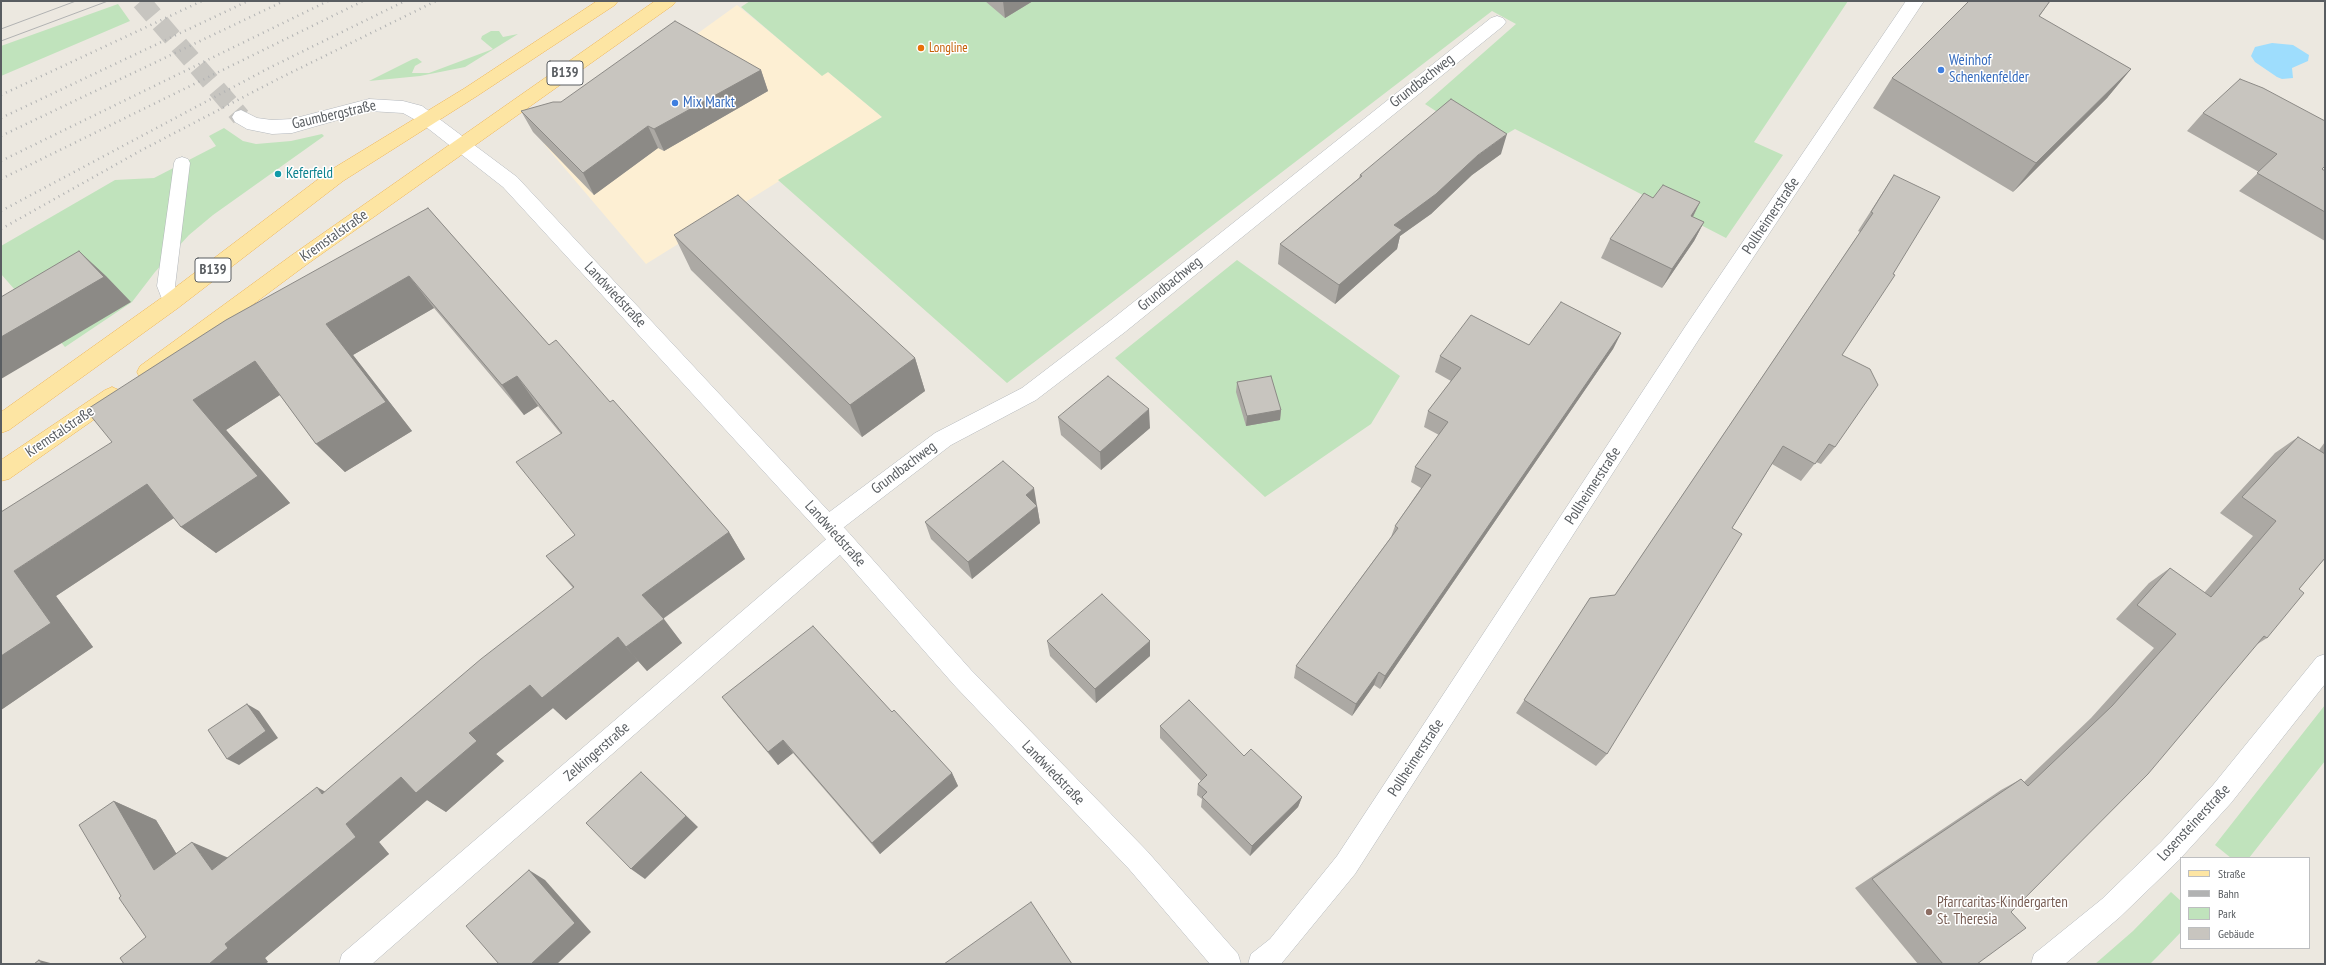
<!DOCTYPE html>
<meta charset="utf-8">
<style>
body{margin:0}
#map{position:relative;width:2326px;height:965px;overflow:hidden;background:#ece8e0;font-family:"PT Sans Narrow",sans-serif}
canvas{display:block}
.frame{position:absolute;inset:0;border:2px solid #595d61;pointer-events:none}
.legend{position:absolute;left:2180px;top:857px;width:130px;height:92px;box-sizing:border-box;background:#fff;border:1px solid #bdbec0;margin:0;padding:5px 7px;list-style:none;font-size:12px;color:#595d61}
.legend li{display:flex;align-items:center;gap:8px;height:20px}
.legend b{width:20px;border:1px solid #bdbec0}
</style>
<div id="map">
<canvas width="2326" height="965"></canvas>
<div class="frame"></div>
<ul class="legend">
<li><b style="height:5px;background:#fde5a3"></b>Straße</li>
<li><b style="height:5px;background:#b1b2b2"></b>Bahn</li>
<li><b style="height:11px;background:#c0e3bc"></b>Park</li>
<li><b style="height:11px;background:#c8c5bf"></b>Gebäude</li>
</ul>
</div>
<script>
const g = document.querySelector('canvas').getContext('2d');
g.lineJoin = 'round';
function paint(path, color) {
  g.fillStyle = color;
  g.fill(path, 'evenodd');
}
function poly(rows) {
  const path = new Path2D();
  for (const r of rows) {
    path.moveTo(r[0], r[1]);
    for (let i = 2; i < r.length; i += 2) path.lineTo(r[i], r[i + 1]);
  }
  return path;
}
function stroke(path, color, width, dash) {
  g.strokeStyle = color;
  g.lineWidth = width;
  g.lineCap = dash ? 'butt' : 'round';
  g.setLineDash(dash || []);
  g.stroke(path);
}
function drawText(font, color, halo, rows, align = 'center') {
  g.font = font + ' "PT Sans Narrow",sans-serif';
  g.lineWidth = 3;
  g.setLineDash([]);
  g.textBaseline = 'middle';
  g.strokeStyle = halo;
  g.fillStyle = color;
  for (const [text, x, y, turn = 0] of rows) {
    g.save();
    g.translate(x, y);
    g.rotate((+turn || 0) * Math.PI / 180);
    g.textAlign = isNaN(turn) ? turn : align;
    if (halo) g.strokeText(text, 0, 0);
    g.fillText(text, 0, 0);
    g.restore();
  }
}
paint(poly([
 [737,5,822,75,828,72,882,117,646,264,544,144]
]), '#fdefd3');
paint(poly([
 [750,1,1848,1,1754,142,1783,155,1726,238,1515,129,1488,145,1425,104,1516,24,1492,11,1007,383,778,180,882,117,828,72,822,76,741,7],
 [118,4,130,21,1,76,1,46],
 [491,31,499,31,503,37,518,34,465,67,420,76,369,81,413,59,417,58,422,62,415,66,412,73,429,73,493,49,481,39,482,36],
 [224,128,243,141,256,144,291,141,322,134,324,136,213,215,189,235,155,272,132,302,65,347,1,274,1,246,115,180,154,178,216,146,209,136],
 [1237,260,1400,376,1371,424,1265,497,1115,358],
 [2325,705,2325,761,2249,858,2231,858,2215,845],
 [2171,892,2181,901,2181,932,2158,956,2150,964,2095,964,2133,931]
]), '#c0e3bc');
paint(poly([
 [2272,43,2293,45,2309,55,2308,61,2292,68,2293,78,2282,79,2277,77,2255,62,2251,56,2255,47]
]), '#9eddfd');
stroke(poly([
 [141,1,241,117]
]), '#c7c5c0', 19, [19, 10]);
const lane = poly([
 [182,157,188,159,190,163,175,286,180,302,177,307,171,309,165,307,157,286,174,163,176,159,182,157]
]);
const street = poly([
 [1906,1,1924,1,1699,339,1355,874,1281,964,1248,964,1251,954,1270,939,1337,856,1685,327,1906,1],
 [1497,16,1503,18,1506,22,1503,26,1125,332,1036,400,951,445,839,531,849,533,852,540,849,547,372,964,339,964,342,954,831,535,820,533,817,526,820,519,935,433,1022,388,1111,320,1491,18,1497,16],
 [2325,654,2325,684,2231,803,2179,860,2120,917,2065,964,2031,964,2034,954,2102,899,2161,842,2213,785,2317,657,2325,654]
]);
const secondary = poly([
 [369,99,403,101,422,106,517,177,849,533,971,670,1147,851,1238,954,1241,964,1210,964,1129,869,955,686,833,547,503,187,421,123,403,113,369,111,292,133,272,134,247,129,235,122,232,117,235,112,241,110,257,118,272,120,292,119,369,99]
]);
const primary = poly([
 [597,1,618,1,615,5,477,96,343,181,178,308,9,430,1,433,1,412,164,296,329,171,465,88,597,1],
 [655,1,676,1,673,5,306,265,154,378,147,380,140,378,137,372,140,366,292,255,655,1],
 [112,387,119,390,123,396,119,402,9,479,1,481,1,460,105,390,112,387]
]);
stroke(lane, '#b3b7bb', 1);
stroke(street, '#b3b7bb', 1);
stroke(secondary, '#b4b8bd', 1);
stroke(primary, '#eeb456', 1);
paint(lane, '#fff');
paint(street, '#fff');
paint(secondary, '#fff');
paint(primary, '#fde5a3');
stroke(poly([
 [1,29,76,1],
 [1,41,108,1]
]), '#b1b2b2', 1);
stroke(poly([
 [1,95,202,1],
 [1,118,248,1],
 [1,136,284,1],
 [1,161,328,1],
 [1,179,363,1],
 [1,211,269,68,405,1],
 [1,229,140,151,278,79,436,1]
]), '#b1b2b2', 2.5, [1, 4.5]);
paint(poly([
 [985,1,1033,1,1005,18],
 [1969,1,2050,1,2039,17,2131,69,2107,98,2013,192,1873,108,1892,78],
 [761,70,768,91,664,151,658,148,594,195,533,132,521,111,561,102],
 [2203,113,2325,171,2325,241,2239,191,2259,172,2187,131],
 [1501,154,1472,175,1431,214,1400,236,1397,249,1335,304,1278,264,1280,244,1359,178,1360,175],
 [1894,175,1842,355,1835,447,1821,464,1816,462,1801,481,1772,464,1732,528,1607,754,1596,766,1516,713,1590,598,1615,595,1860,232,1858,231],
 [1653,198,1700,202,1693,217,1704,222,1694,241,1662,288,1601,258,1610,239],
 [428,208,549,345,610,402,729,532,745,559,663,619,682,643,647,671,638,661,566,720,553,708,496,754,504,761,446,812,427,800,379,842,389,854,265,958,268,962,146,937,121,896,114,801,156,820,176,853,228,858,325,792,573,588,546,556,575,535,561,434,538,406,524,415,434,308,353,355,412,431,345,472,316,444,280,395,226,430,290,503,216,553,181,527,174,518,56,596,93,647,1,710,112,442],
 [674,235,915,358,925,391,862,437,691,270],
 [1621,333,1613,349,1380,689,1374,685,1352,716,1294,678,1296,666,1391,537,1395,526,1421,488,1411,482,1415,467,1439,435,1424,427,1428,411,1451,381,1435,372,1440,356,1529,345],
 [1237,382,1281,410,1280,420,1246,426,1236,392],
 [1058,417,1150,428,1101,470,1061,435],
 [2298,437,2319,450,2325,442,2325,558,2299,589,2267,638,2256,645,2011,912,1977,964,1918,964,1855,888,2001,790,2021,779,2024,782,2091,718,2154,648,2116,619,2149,583,2170,568,2204,593,2253,536,2220,513,2275,453],
 [1037,505,1040,523,972,579,931,539,925,522],
 [1047,641,1150,641,1150,656,1096,703,1050,656],
 [722,697,892,712,952,773,958,786,880,854,793,753,778,765,733,711],
 [1160,726,1244,756,1302,797,1298,807,1250,856,1201,807,1202,799,1197,795,1198,784,1201,781,1160,738]
]), '#aca9a4');
paint(poly([
 [1003,1,1033,1,1005,18],
 [2131,69,2107,98,2013,192,2036,163],
 [761,70,768,91,664,151,654,129],
 [648,126,658,148,594,195,583,173],
 [1507,134,1501,154,1472,175,1431,214,1400,236,1397,249,1335,304,1339,285,1394,225,1478,155],
 [1700,202,1690,222,1691,216],
 [1704,222,1694,241,1662,288,1672,269],
 [79,251,106,276,131,302,1,379,1,337],
 [409,276,434,308,353,355,412,431,345,472,316,444,326,324],
 [1621,333,1613,349,1380,689,1385,676],
 [915,358,925,391,862,437,850,405],
 [255,361,286,391,226,430,290,503,216,553,181,527,193,400],
 [517,376,538,406,524,415,502,385],
 [1149,409,1150,428,1101,470,1100,452],
 [1281,410,1280,420,1246,426,1247,416],
 [147,484,183,512,56,596,93,647,1,710,1,656,14,571],
 [1034,488,1037,506,1026,495],
 [1037,506,1040,523,972,579,968,562],
 [729,532,745,559,661,620,642,595],
 [664,619,682,643,647,671,626,647],
 [618,637,638,661,566,720,553,708,496,754,504,761,446,812,427,800,379,842,389,854,265,958,268,962,265,964,209,964,225,944,346,824,401,777,469,733,530,685],
 [1150,641,1150,656,1096,703,1095,689],
 [1379,672,1374,685,1352,716,1356,704],
 [247,704,259,711,278,738,239,765,227,759],
 [783,740,793,753,778,765,768,752],
 [641,772,698,827,645,879,631,869],
 [952,773,958,786,880,854,872,843],
 [317,787,350,806,322,794],
 [1302,797,1298,807,1250,856,1252,846],
 [114,801,156,820,196,886,154,870],
 [192,842,231,859,212,870],
 [529,870,545,880,591,932,557,964,531,964],
 [39,960,54,964,42,964]
]), '#8c8a86');
const building = poly([
 [1969,1,2050,1,2039,16,2131,69,2036,163,1892,78,1969,1],
 [675,21,761,70,654,129,648,126,583,173,521,111,553,102,561,102,675,21],
 [2240,79,2263,88,2325,121,2325,166,2322,169,2325,171,2325,212,2257,173,2277,154,2203,113,2240,79],
 [1451,99,1507,134,1478,155,1436,194,1394,225,1402,230,1339,285,1280,244,1362,176,1360,175,1451,99],
 [1894,175,1940,197,1893,274,1895,275,1842,355,1870,369,1878,385,1835,447,1829,444,1815,464,1783,446,1732,528,1742,534,1607,754,1524,700,1590,598,1615,595,1873,213,1871,212,1894,175],
 [1663,185,1700,202,1691,216,1704,222,1672,269,1610,239,1644,193,1653,198,1663,185],
 [738,195,915,358,850,405,674,235,738,195],
 [428,208,549,345,556,340,610,402,613,400,729,532,642,595,664,619,626,647,618,637,542,698,530,685,469,733,477,741,416,793,401,777,346,824,356,837,225,944,228,948,209,964,124,964,120,958,146,937,119,898,121,896,79,825,114,801,154,870,192,842,212,870,317,787,322,794,481,659,574,587,546,556,575,535,516,462,562,433,517,376,502,385,409,276,326,324,386,402,316,444,255,361,193,400,258,476,181,527,147,484,14,571,51,623,1,656,1,512,112,442,86,410,226,320,428,208],
 [79,251,104,277,1,337,1,297,79,251],
 [1561,302,1621,333,1385,676,1379,672,1356,704,1296,666,1398,528,1395,526,1431,475,1415,467,1448,422,1428,411,1461,368,1440,356,1471,315,1529,345,1561,302],
 [1108,376,1149,409,1100,452,1058,417,1108,376],
 [1271,376,1281,410,1247,416,1237,382,1271,376],
 [2298,437,2325,454,2325,558,2299,589,2304,593,2267,638,2264,636,2148,774,2011,912,2026,928,1977,964,1943,964,1872,879,2021,779,2028,786,2112,706,2176,634,2137,605,2170,568,2211,597,2276,521,2242,497,2298,437],
 [1003,461,1034,488,1026,495,1037,506,968,562,925,522,1003,461],
 [1102,594,1150,641,1095,689,1047,641,1102,594],
 [813,626,892,712,894,710,952,773,872,843,783,740,768,752,722,697,813,626],
 [1189,700,1244,756,1251,749,1302,797,1252,846,1202,797,1207,792,1198,784,1207,775,1160,726,1189,700],
 [247,704,266,731,227,759,208,730,247,704],
 [641,772,686,816,631,869,586,823,641,772],
 [529,870,575,923,531,964,499,964,466,926,529,870],
 [1031,902,1072,964,944,964,1031,902],
 [39,960,42,964,34,964,39,960]
]);
paint(building, '#c8c5bf');
stroke(building, '#8c8a86', 1);
for (const [x, y, r, color] of [
 [921,48,4,"#e8710a"],
 [1941,70,4,"#3f7fe0"],
 [675,103,4,"#3f7fe0"],
 [278,174,4,"#0f9aa8"],
 [1929,912,4,"#8d6e63"]
]) {
  const dot = new Path2D();
  dot.arc(x, y, r, 0, 2 * Math.PI);
  g.fillStyle = color;
  g.fill(dot);
  stroke(dot, '#fff', 1.5);
}
drawText('13px', '#c56008', '#fff', [
 ["Longline",929,48]
], 'left');
for (const [x, y, w] of [
 [565,73,36],
 [213,270,36]
]) {
  const box = new Path2D();
  box.roundRect(x - w / 2, y - 12, w, 24, 3);
  g.fillStyle = '#fff';
  g.fill(box);
  stroke(box, '#595d61', 1);
}
drawText('bold 14px', '#595d61', null, [
 ["B139",565,73],
 ["B139",213,270]
]);
drawText('15px', '#366cbe', '#fff', [
 ["Weinhof",1949,61],
 ["Schenkenfelder",1949,78],
 ["Mix Markt",683,103]
], 'left');
drawText('15px', '#595d61', '#fff', [
 ["Grundbachweg",1422,81,-38],
 ["Gaumbergstraße",334,115,-13],
 ["Pollheimerstraße",1771,216,-56],
 ["Kremstalstraße",334,236,-35],
 ["Grundbachweg",1170,284,-39],
 ["Landwiedstraße",615,295,47],
 ["Kremstalstraße",60,432,-34],
 ["Grundbachweg",904,468,-37],
 ["Pollheimerstraße",1593,486,-57],
 ["Landwiedstraße",835,534,48],
 ["Zelkingerstraße",597,752,-41],
 ["Pollheimerstraße",1416,758,-57],
 ["Landwiedstraße",1053,773,46],
 ["Losensteinerstraße",2194,823,-47]
]);
drawText('15px', '#0d838f', '#fff', [
 ["Keferfeld",286,174]
], 'left');
drawText('15px', '#785e54', '#fff', [
 ["Pfarrcaritas-Kindergarten",1937,903],
 ["St. Theresia",1937,920]
], 'left');
</script>
